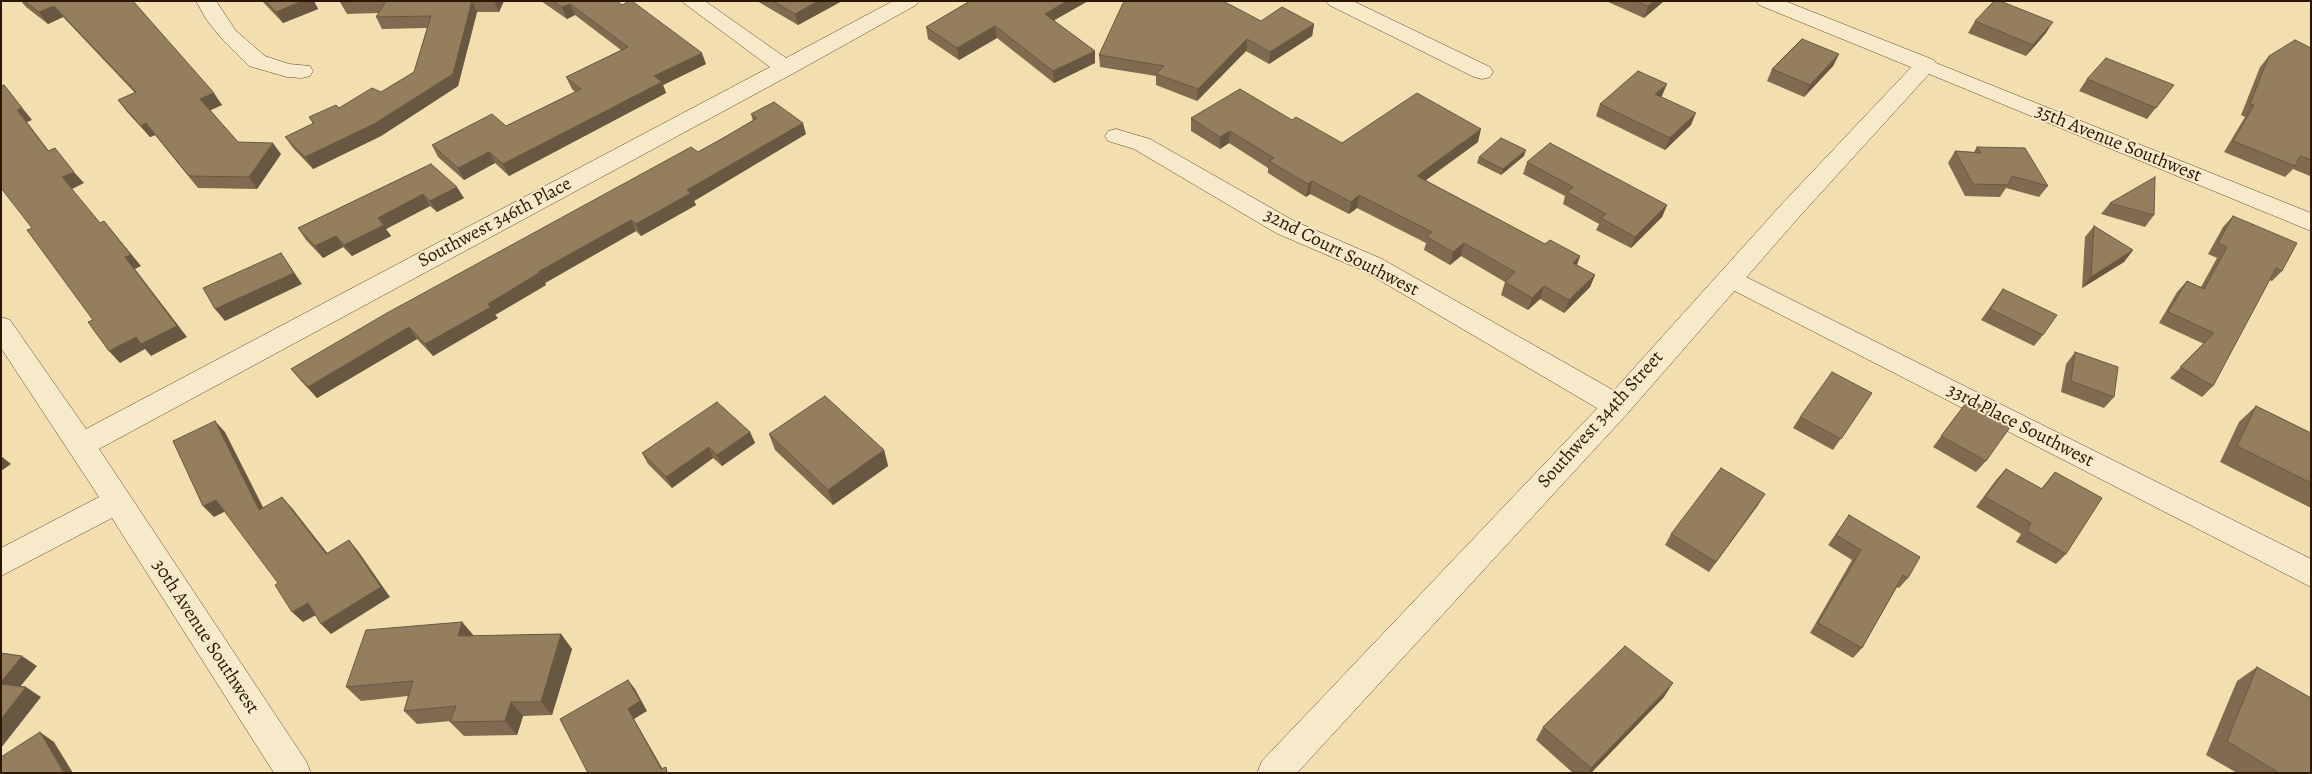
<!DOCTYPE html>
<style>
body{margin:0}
#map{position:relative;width:2312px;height:774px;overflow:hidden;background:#f3deaf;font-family:Alegreya,serif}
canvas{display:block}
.frame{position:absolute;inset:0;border:2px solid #2d1604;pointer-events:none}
</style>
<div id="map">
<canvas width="2312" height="774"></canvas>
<div class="frame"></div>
</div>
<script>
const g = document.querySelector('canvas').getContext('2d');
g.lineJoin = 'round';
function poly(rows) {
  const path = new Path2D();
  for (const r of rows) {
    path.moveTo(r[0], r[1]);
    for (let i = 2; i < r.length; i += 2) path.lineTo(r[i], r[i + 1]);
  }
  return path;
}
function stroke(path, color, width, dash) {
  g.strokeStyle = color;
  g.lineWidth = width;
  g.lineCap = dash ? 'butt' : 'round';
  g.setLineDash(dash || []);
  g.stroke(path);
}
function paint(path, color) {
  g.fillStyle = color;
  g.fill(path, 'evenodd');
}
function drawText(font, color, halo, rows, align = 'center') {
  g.font = font + ' Alegreya,serif';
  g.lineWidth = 4;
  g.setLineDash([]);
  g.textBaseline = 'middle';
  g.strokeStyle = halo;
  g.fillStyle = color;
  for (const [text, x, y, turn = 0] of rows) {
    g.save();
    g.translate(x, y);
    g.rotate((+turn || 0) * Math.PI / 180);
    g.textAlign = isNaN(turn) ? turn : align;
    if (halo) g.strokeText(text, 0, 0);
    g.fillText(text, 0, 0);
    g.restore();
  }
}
const minor = poly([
 [196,1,216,1,236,31,265,56,289,64,310,66,313,71,310,76,302,78,287,77,249,66,222,39,206,19,196,1],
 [681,1,705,1,786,58,893,1,919,1,916,5,794,73,99,449,306,761,311,773,274,773,112,518,1,576,1,548,99,497,1,348,1,317,10,320,86,429,770,67,681,1],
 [1326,1,1353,1,1490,67,1493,72,1490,77,1482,79,1474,77,1329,5,1326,1],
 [1756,1,1785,1,1934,60,1937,65,1934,70,1926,71,1918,70,1759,5,1756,1],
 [1116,129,1150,139,1294,221,1382,259,1627,398,1631,406,1627,414,1617,417,1607,414,1364,271,1276,233,1134,149,1108,141,1105,136,1108,131,1116,129],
 [1730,269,2311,559,2311,587,1721,284,1717,278,1721,272,1730,269]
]);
const tertiary = poly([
 [1926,59,2311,213,2311,231,1929,74,1799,217,1627,414,1297,773,1257,773,1262,761,1607,398,1781,205,1918,60,1926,59]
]);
stroke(minor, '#5e482f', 1);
stroke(tertiary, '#5e482f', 1);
paint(minor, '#f7eacb');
paint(tertiary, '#f7eacb');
paint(poly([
 [21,1,133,1,222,105,210,110,238,142,281,154,257,189,198,188,155,135,150,137,127,112,118,100,135,93,63,17,48,24,26,7],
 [262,1,314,1,318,9,283,23],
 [341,1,504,1,499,12,477,12,458,86,381,136,313,169,293,148,285,137,313,124,309,117,339,108,381,92,414,72,427,28,382,29,376,17,379,13,347,14,340,2],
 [541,1,617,1,706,64,663,85,666,93,509,176,495,163,464,180,438,157,432,145,506,126,575,92,572,89,566,77,621,50,575,15,567,19],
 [757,1,842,1,798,25],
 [970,1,1088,1,1054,20,1095,63,1054,83,997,38,959,60,928,39,926,27],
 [1606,1,1664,1,1644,18],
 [1261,21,1314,24,1312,36,1269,64,1246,51,1197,101,1156,85,1156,76,1100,67,1099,55],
 [1975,21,2046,33,2026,56,1968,33],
 [2311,48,2311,175,2310,176,2293,169,2285,177,2224,152,2245,117,2241,115,2260,67,2269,56],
 [1839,54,1833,66,1804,97,1767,81,1772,69],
 [2087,79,2174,85,2147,119,2079,91],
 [1662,96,1661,97,1691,125,1665,150,1596,116,1600,104],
 [751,114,806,134,694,201,696,205,641,236,636,231,545,283,546,285,495,315,498,318,433,356,417,339,317,398,301,381,291,369,698,152,753,121],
 [1191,118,1292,120,1342,143,1478,142,1425,180,1545,244,1580,256,1577,265,1595,275,1590,287,1564,313,1540,299,1528,310,1501,295,1505,282,1461,256,1450,265,1424,250,1426,243,1357,208,1349,214,1310,194,1306,197,1268,173,1268,168,1229,143,1220,149,1191,131],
 [1977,147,2048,186,2039,197,2006,188,2000,197,1965,196,1948,163,1955,151,1974,152],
 [1524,156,1501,175,1477,163,1479,157],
 [1527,162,1667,205,1662,217,1631,248,1596,230,1599,224,1563,204,1565,196,1523,174],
 [431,164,464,198,437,212,430,206,386,229,391,236,352,256,343,247,323,258,306,240,298,228],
 [2110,203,2154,215,2145,227,2101,214],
 [2233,216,2282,271,2272,281,2269,280,2213,386,2202,397,2170,378,2204,344,2159,323,2177,292,2187,281,2201,287,2217,258,2208,254,2223,227],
 [2094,226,2133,250,2124,262,2082,288,2085,237],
 [2003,289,2043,335,2034,346,1981,320],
 [2075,352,2114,397,2104,408,2061,392,2066,364],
 [1872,393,1833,450,1793,428,1800,417],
 [1969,399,1986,461,1976,472,1933,447],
 [2256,406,2311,433,2311,508,2220,462,2239,422],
 [750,432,755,443,722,466,713,458,672,488,648,464,642,453],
 [769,434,884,450,888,466,833,505,775,450],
 [2006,469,2041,489,2055,472,2066,554,2056,564,2016,542,2021,534,1976,507,1996,480],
 [1758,505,1709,572,1665,545,1671,534],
 [1849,515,1908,578,1899,588,1897,587,1862,648,1853,658,1810,633,1852,560,1828,545],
 [462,622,474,636,561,634,572,649,552,715,523,716,517,735,464,736,450,722,451,721,417,724,404,711,408,696,361,701,346,687],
 [2257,667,2311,773,2237,773,2206,755,2237,681],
 [1664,697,1591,773,1573,773,1536,740,1543,727]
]), '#7f6c50');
paint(poly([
 [302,1,314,1,318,9,283,23,276,12],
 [472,1,477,12,458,86,381,136,313,169,305,157,374,124],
 [494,1,504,1,499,12],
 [818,1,842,1,798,25,795,14],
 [1067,1,1088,1,1046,25,1045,14],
 [1654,1,1664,1,1644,18,1648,6],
 [570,4,575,15,567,19,562,7],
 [54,6,63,17,48,24,39,12],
 [2053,22,2046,33,2026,56,2033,45],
 [1314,24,1312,36,1269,64,1270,52],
 [995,26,997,38,959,60,957,48],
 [1247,39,1246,51,1197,101,1198,89],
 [1095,51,1095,63,1054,83,1053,71],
 [702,53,706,64,663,85,666,93,509,176,503,164,654,76],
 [1839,54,1833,66,1804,97,1810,85],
 [1667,84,1662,96,1651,105,1655,94],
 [4,85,32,120,27,122,58,163,48,151,17,110],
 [214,93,222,105,209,111,200,99],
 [1696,113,1691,125,1665,150,1670,138],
 [146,123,155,135,150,137,141,126],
 [803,123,806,134,694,201,696,205,641,236,636,224,687,190],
 [1481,129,1478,142,1414,189,1417,176],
 [1230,131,1229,143,1220,149,1220,137],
 [273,143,281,154,257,189,249,177],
 [1526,150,1524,156,1501,175,1503,169],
 [489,152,495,163,464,180,458,168],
 [74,172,84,183,72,189,62,177],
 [1312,181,1310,194,1306,197,1308,184],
 [457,187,464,198,437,212,430,201],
 [423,194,430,206,386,229,391,236,352,256,344,245,378,218],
 [1359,195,1357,208,1349,214,1351,202],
 [1667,205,1662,217,1631,248,1635,237],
 [631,220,636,231,545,283,546,285,495,315,498,318,433,356,425,344,538,272],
 [104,221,141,266,135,269,187,337,151,356,145,349,120,363,109,351,136,337,125,257],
 [336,236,343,247,323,258,315,246],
 [1464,243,1461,256,1450,265,1453,252],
 [2133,250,2124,262,2082,288,2091,277],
 [281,253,302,284,225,321,215,309],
 [1580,256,1575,269,1573,263],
 [1595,275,1590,287,1564,313,1569,300],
 [1544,286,1540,299,1528,310,1532,298],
 [409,327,417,339,317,398,308,387],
 [215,421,225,432,270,521,259,510],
 [750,432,755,443,722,466,717,455],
 [709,447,713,458,672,488,666,477],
 [884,450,888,466,833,505,828,490],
 [1,456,11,464,1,471],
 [1765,494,1758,505,1709,572,1716,562],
 [282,497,292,508,336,564,326,554],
 [216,500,226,511,214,517,203,506],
 [349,540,358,551,390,597,331,634,321,624],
 [308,603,318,614,303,622,292,612],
 [462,622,474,636,458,636],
 [561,634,572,649,552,715,541,702],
 [22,656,37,666,15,693,1,684,1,682],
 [628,680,635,689,647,711,634,719,665,773,661,769,628,709],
 [1673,683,1664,697,1591,773,1589,773,1591,768],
 [26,687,41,697,1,748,1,719],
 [511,702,523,716,517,735,505,721],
 [40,732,54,742,73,773,64,773]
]), '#685841');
const building = poly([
 [24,1,133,1,214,93,200,99,238,142,273,143,249,177,189,176,146,123,141,126,118,100,136,92,54,6,39,12,24,1],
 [266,1,302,1,276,12,266,1],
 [341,1,381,1,340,2,341,1],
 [386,1,472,1,453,74,374,124,305,157,285,137,314,123,309,117,336,105,339,108,372,88,381,92,414,72,431,16,376,17,386,1],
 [553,1,617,1,622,5,630,1,632,1,702,53,654,76,662,82,503,164,489,152,458,168,432,145,492,114,506,126,581,89,566,77,628,47,570,4,562,7,553,1],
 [773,1,818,1,795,14,773,1],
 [970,1,1067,1,1045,14,1095,51,1053,71,995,26,957,48,926,27,970,1],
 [1124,1,1223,1,1261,21,1282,7,1314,24,1270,52,1247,39,1198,89,1156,74,1164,66,1099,55,1124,1],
 [1636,1,1654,1,1648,6,1636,1],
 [1994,1,2000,1,2053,22,2033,45,1975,21,1994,1],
 [1802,39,1839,54,1810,85,1772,69,1802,39],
 [2295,40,2311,48,2311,160,2300,156,2295,166,2233,141,2254,105,2250,104,2269,56,2295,40],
 [2106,58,2174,85,2156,108,2087,79,2106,58],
 [1638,71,1667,84,1655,94,1696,113,1670,138,1600,104,1638,71],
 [4,85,22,108,17,110,48,151,55,148,74,172,62,177,100,223,104,221,131,255,125,257,177,326,141,344,136,337,109,351,88,322,93,320,27,230,32,228,1,188,1,86,4,85],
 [1240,89,1292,120,1296,117,1342,143,1417,93,1481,129,1417,176,1545,244,1550,240,1580,256,1573,263,1595,275,1569,300,1544,286,1532,298,1505,282,1515,272,1464,243,1453,252,1427,237,1432,232,1359,195,1351,202,1312,181,1308,184,1269,161,1274,158,1230,131,1220,137,1191,118,1240,89],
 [774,102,803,123,687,190,691,193,636,224,631,220,538,272,539,273,488,304,491,307,425,344,409,327,308,387,291,369,387,313,691,147,698,152,725,137,757,118,751,114,774,102],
 [1501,138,1526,150,1503,169,1479,157,1501,138],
 [1550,143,1667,205,1635,237,1601,218,1606,214,1567,192,1573,187,1527,162,1550,143],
 [1977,147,2025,148,2048,186,2012,176,2008,185,1973,184,1955,151,1981,153,1977,147],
 [431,164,457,187,430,201,423,194,378,218,384,225,344,245,336,236,315,246,298,228,431,164],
 [2155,177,2154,215,2110,203,2155,177],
 [2233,216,2297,243,2282,271,2276,268,2213,386,2180,367,2214,333,2168,312,2187,281,2204,289,2227,247,2218,243,2233,216],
 [2094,226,2133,250,2091,277,2094,226],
 [281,253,294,273,215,309,203,288,281,253],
 [2003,289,2057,315,2043,335,1990,309,2003,289],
 [2075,352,2118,367,2114,397,2071,381,2075,352],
 [1832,372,1872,393,1841,439,1800,417,1832,372],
 [825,396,884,450,828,490,769,434,825,396],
 [1969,399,2013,423,1986,461,1941,436,1969,399],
 [717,402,750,432,717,455,709,447,666,477,642,453,717,402],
 [2256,406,2311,433,2311,483,2237,446,2256,406],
 [215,421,259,510,282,497,326,554,349,540,381,587,321,624,308,603,292,612,275,585,278,583,216,500,203,506,173,441,215,421],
 [1721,468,1765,494,1716,562,1671,534,1721,468],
 [2006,469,2042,489,2055,472,2102,498,2066,554,2027,531,2031,523,1985,497,2006,469],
 [1849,515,1920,557,1908,578,1903,575,1862,648,1818,623,1861,550,1836,535,1849,515],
 [462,622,458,636,561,634,541,702,511,702,505,721,450,722,456,706,404,711,413,681,346,687,366,630,462,622],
 [1625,646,1673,683,1591,768,1543,727,1625,646],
 [1,653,22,656,1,682,1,653],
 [2257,667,2311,698,2311,773,2279,773,2227,741,2257,667],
 [628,680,640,701,628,709,661,769,666,767,667,773,588,773,560,719,628,680],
 [1,684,26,687,1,719,1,684],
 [40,732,64,773,1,773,1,757,40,732]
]);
paint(building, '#947e5d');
stroke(building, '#685841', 1);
drawText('19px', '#2d1604', '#f7eacb', [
 ["35th Avenue Southwest",2118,144,22],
 ["Southwest 346th Place",495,223,-28],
 ["32nd Court Southwest",1341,253,27],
 ["Southwest 344th Street",1601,420,-48],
 ["33rd Place Southwest",2020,426,27],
 ["30th Avenue Southwest",205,637,57]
]);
</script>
